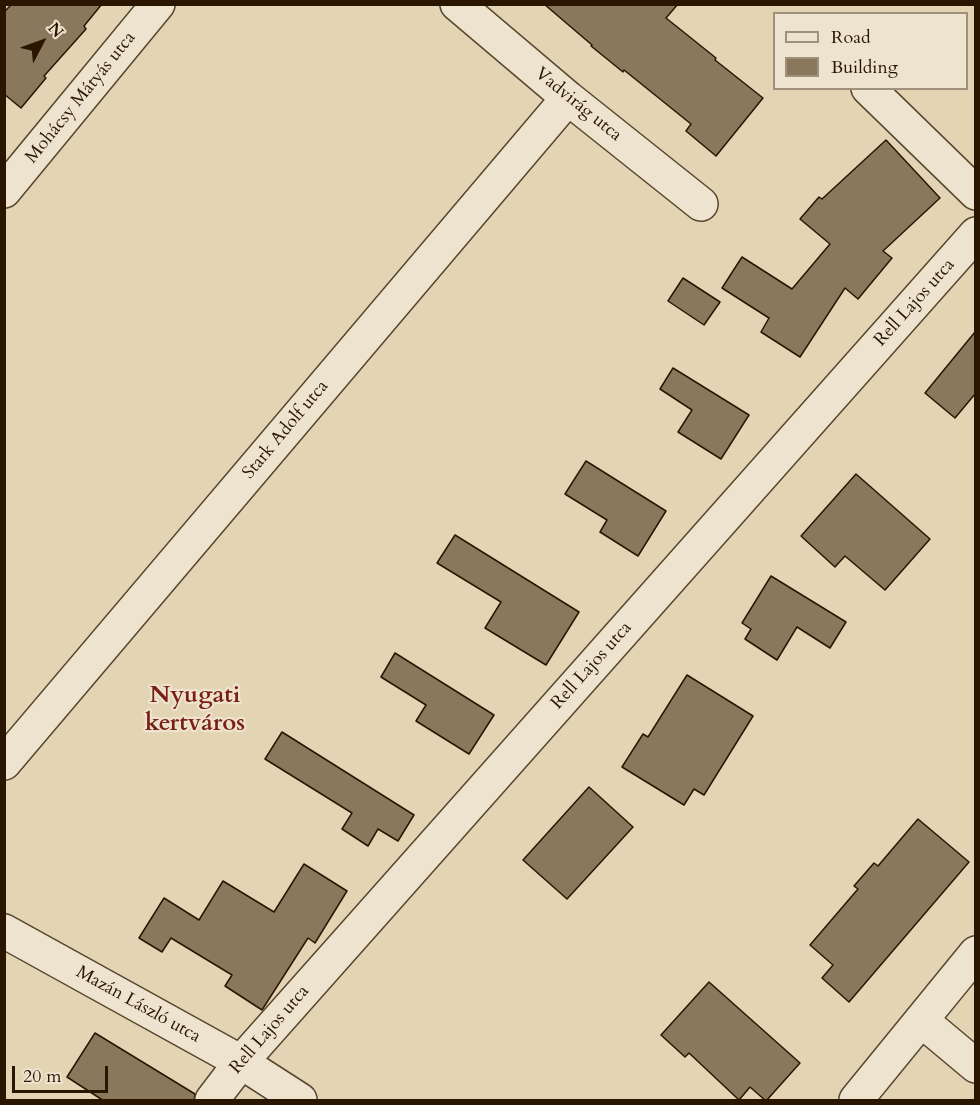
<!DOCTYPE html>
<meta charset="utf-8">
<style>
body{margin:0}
#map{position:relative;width:980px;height:1105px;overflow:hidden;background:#e3d4b3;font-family:Cardo,serif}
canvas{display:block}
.frame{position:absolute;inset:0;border:6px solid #2a1500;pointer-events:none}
.legend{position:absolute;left:773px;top:12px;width:195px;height:78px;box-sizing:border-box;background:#ede3ce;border:2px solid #9f917c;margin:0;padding:8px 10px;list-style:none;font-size:18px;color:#2a1500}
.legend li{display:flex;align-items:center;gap:12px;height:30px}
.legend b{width:30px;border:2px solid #9f917c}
.north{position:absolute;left:12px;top:12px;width:60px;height:60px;-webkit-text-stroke:4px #ede3ce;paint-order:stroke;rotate:49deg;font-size:16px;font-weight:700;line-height:24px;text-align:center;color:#2a1500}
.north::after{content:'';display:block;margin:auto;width:21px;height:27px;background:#2a1500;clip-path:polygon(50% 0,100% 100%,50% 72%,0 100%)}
.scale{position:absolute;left:12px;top:1066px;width:96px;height:27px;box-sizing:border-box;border:3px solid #2a1500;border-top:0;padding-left:8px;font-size:18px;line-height:21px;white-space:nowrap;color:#2a1500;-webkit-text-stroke:4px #ede3ce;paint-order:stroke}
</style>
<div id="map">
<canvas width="980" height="1105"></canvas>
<div class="frame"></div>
<ul class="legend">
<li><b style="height:8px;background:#ede3ce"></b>Road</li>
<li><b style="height:16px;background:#8a785d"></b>Building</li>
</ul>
<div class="north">N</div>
<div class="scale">20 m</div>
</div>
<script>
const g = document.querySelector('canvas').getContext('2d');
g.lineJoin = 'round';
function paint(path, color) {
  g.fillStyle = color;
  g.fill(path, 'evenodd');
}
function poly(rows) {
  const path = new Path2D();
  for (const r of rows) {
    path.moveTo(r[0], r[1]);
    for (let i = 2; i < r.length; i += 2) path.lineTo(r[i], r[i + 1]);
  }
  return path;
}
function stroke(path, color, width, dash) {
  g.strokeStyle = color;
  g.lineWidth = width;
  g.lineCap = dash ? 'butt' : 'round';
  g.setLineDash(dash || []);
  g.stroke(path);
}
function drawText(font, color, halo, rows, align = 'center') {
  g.font = font + ' Cardo,serif';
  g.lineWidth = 4.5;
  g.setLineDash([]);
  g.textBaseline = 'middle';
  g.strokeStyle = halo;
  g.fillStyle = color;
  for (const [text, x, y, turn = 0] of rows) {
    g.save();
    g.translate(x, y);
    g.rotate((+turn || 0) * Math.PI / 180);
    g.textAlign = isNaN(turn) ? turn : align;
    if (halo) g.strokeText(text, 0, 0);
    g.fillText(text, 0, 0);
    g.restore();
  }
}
const building = poly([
 [12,4,102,4,84,26,86,29,44,76,46,78,21,108,4,94,4,12,12,4],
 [544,4,678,4,666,18,716,58,715,60,763,98,716,156,686,131,691,124,624,70,623,72,591,46,592,45,544,4],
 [886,140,940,198,883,251,892,258,858,299,845,288,800,357,761,332,769,318,722,288,742,257,792,289,830,244,800,219,819,197,822,199,886,140],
 [683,278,720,302,704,325,668,301,683,278],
 [975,332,975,394,955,418,925,393,975,332],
 [673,368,749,415,721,459,678,432,692,410,660,389,673,368],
 [586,461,666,511,638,556,600,532,607,520,565,494,586,461],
 [856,474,930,539,885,590,845,556,835,567,801,536,856,474],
 [455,535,579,612,546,665,485,628,501,602,437,563,455,535],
 [771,576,846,622,830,648,797,627,777,660,745,639,751,629,742,623,771,576],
 [395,653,494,715,469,754,416,721,426,705,381,677,395,653],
 [687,675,753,716,704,795,694,789,684,805,622,767,643,734,648,737,687,675],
 [282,732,414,815,398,841,378,829,368,846,342,829,352,813,265,759,282,732],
 [589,787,633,827,567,899,523,860,589,787],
 [918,819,969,862,849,1002,822,978,833,965,810,945,858,889,854,886,874,863,878,866,918,819],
 [304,864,347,891,315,943,308,938,262,1010,225,986,232,975,171,938,162,952,139,938,164,898,199,920,223,881,274,912,304,864],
 [709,982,800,1063,766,1101,750,1087,739,1100,689,1053,685,1057,661,1035,709,982],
 [95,1033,195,1094,194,1101,104,1101,67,1077,95,1033]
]);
paint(building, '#8a785d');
stroke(building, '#2a1500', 1.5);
const minor = poly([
 [457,4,568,98,701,204],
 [868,88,976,193],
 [4,191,158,4],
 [4,763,568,98],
 [4,931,241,1062,300,1100],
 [921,1020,976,1066],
 [212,1100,241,1062,976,234],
 [856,1100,976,953]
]);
stroke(minor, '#58452d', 36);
stroke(minor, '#ede3ce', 33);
drawText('18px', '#2a1500', '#ede3ce', [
 ["Mohácsy Mátyás utca",81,98,-51],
 ["Vadvirág utca",578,105,39],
 ["Rell Lajos utca",915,303,-48],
 ["Stark Adolf utca",286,430,-50],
 ["Rell Lajos utca",592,666,-48],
 ["Mazán László utca",138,1005,29],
 ["Rell Lajos utca",270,1030,-49]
]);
drawText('bold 24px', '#7a1f14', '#ede3ce', [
 ["Nyugati",195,696],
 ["kertváros",195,724]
]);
</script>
